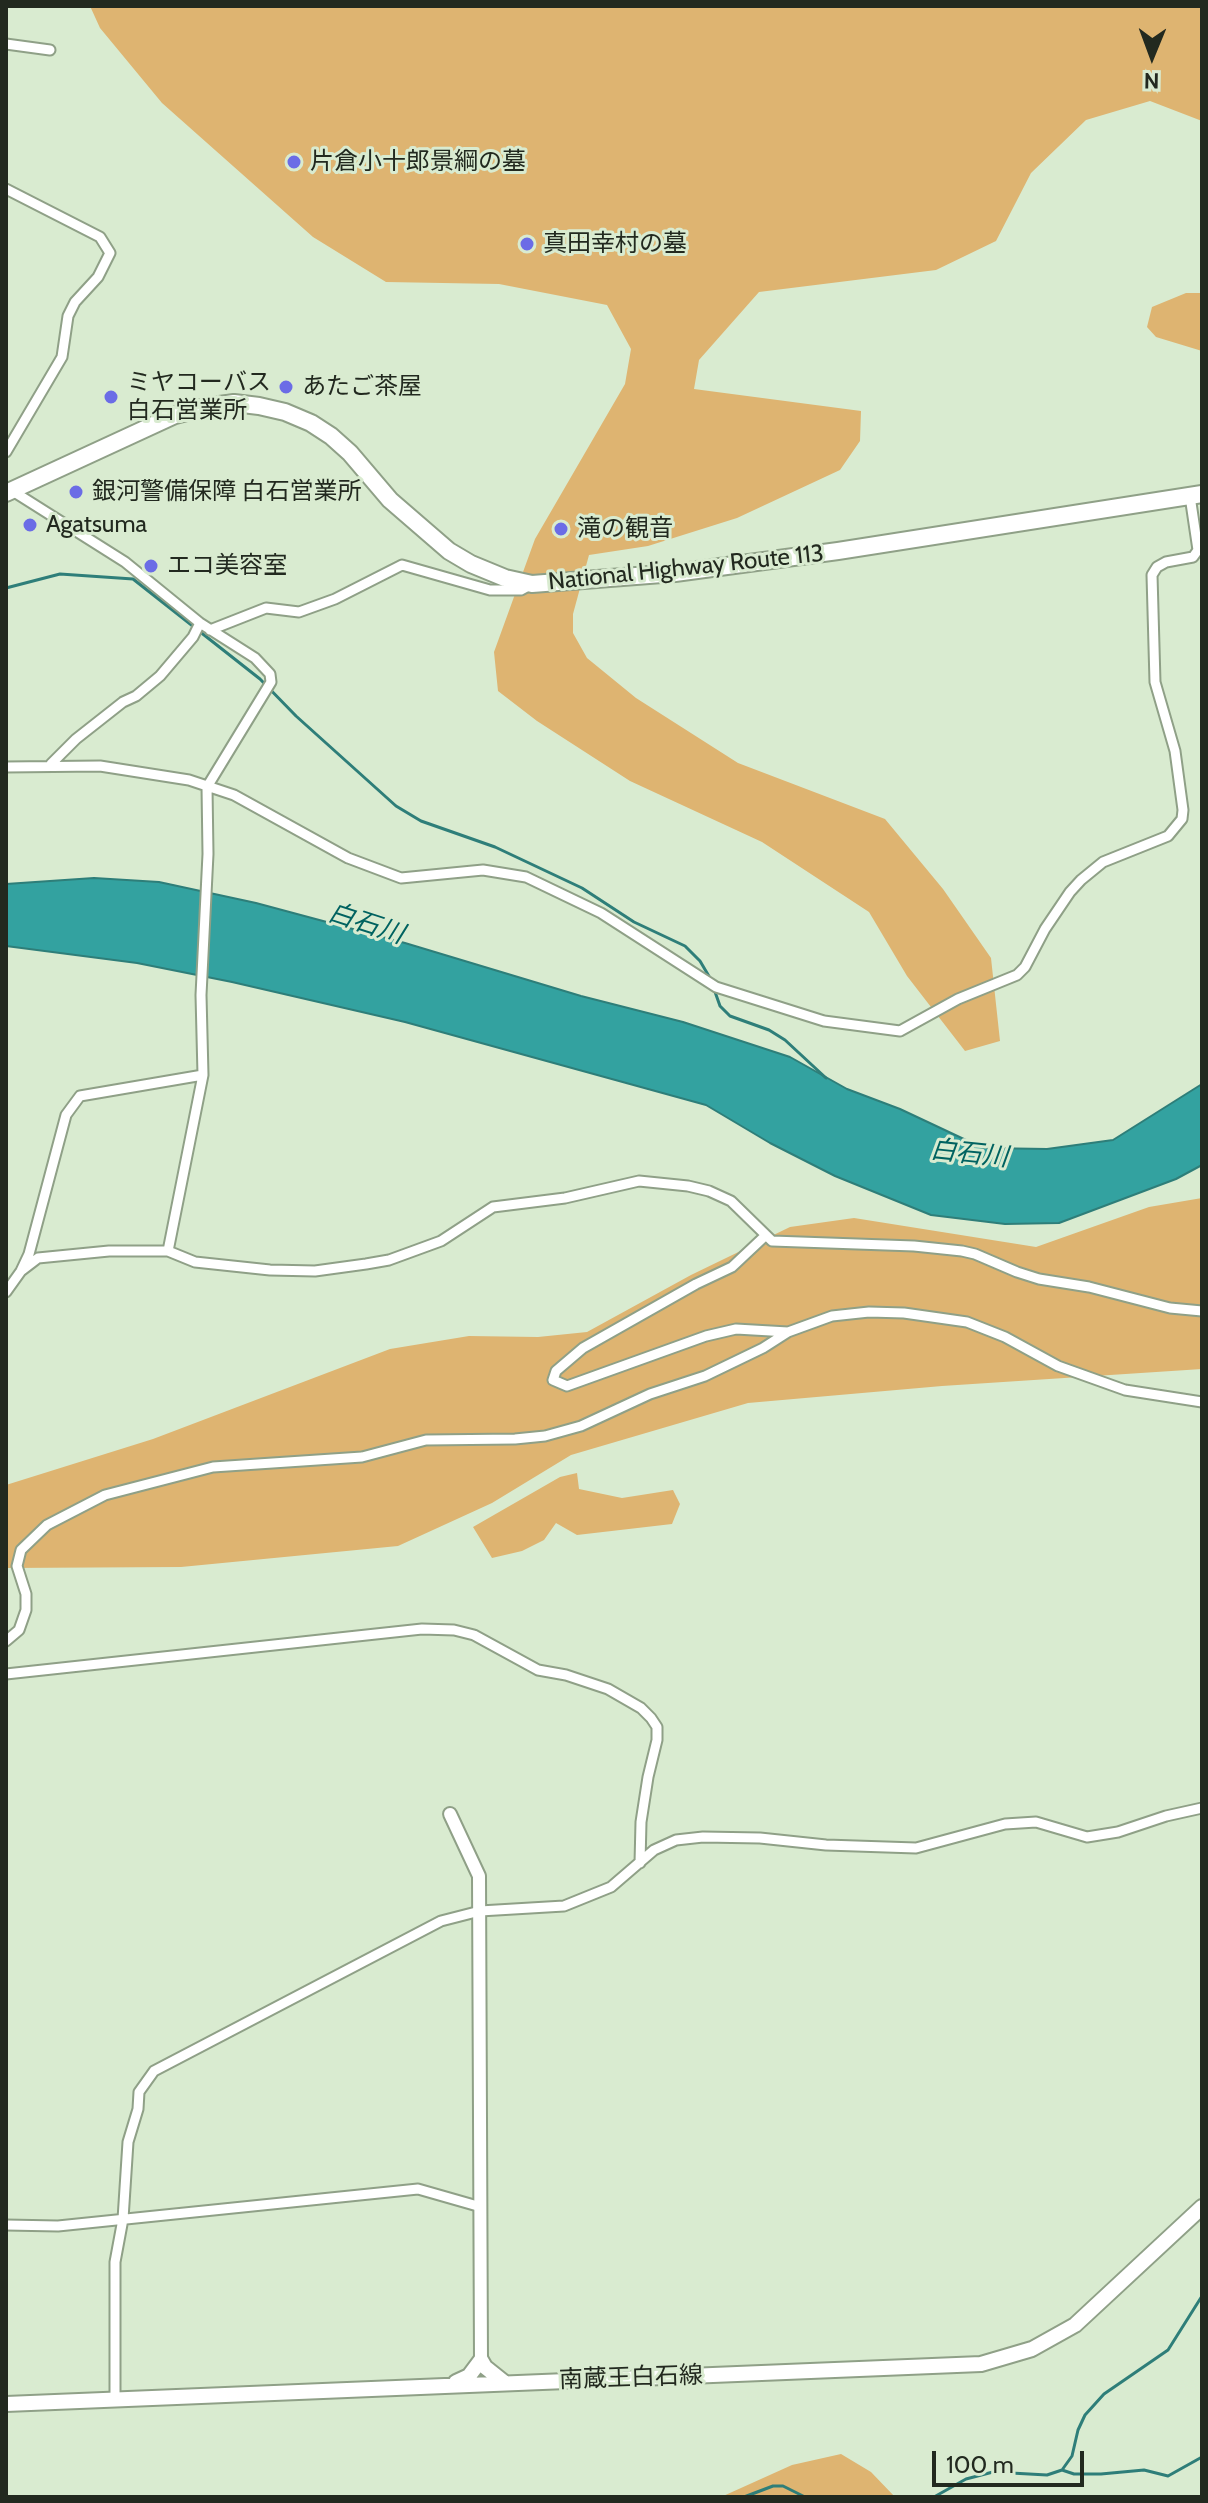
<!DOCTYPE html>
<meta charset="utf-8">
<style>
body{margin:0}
#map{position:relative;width:1208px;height:2503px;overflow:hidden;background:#d9ebd0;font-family:Cabin,sans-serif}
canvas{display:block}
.frame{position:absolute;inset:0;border:8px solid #22291f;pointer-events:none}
.north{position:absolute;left:1112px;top:16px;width:80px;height:80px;-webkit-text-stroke:6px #d9ebd0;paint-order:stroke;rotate:181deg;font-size:22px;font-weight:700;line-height:32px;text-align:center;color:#22291f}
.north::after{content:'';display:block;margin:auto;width:28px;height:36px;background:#22291f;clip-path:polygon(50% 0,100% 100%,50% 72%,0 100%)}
.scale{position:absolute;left:932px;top:2451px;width:152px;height:36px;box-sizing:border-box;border:4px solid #22291f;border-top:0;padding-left:10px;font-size:24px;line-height:28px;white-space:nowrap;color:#22291f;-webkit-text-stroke:6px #d9ebd0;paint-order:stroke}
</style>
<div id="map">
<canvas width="1208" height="2503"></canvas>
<div class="frame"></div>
<div class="north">N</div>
<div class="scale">100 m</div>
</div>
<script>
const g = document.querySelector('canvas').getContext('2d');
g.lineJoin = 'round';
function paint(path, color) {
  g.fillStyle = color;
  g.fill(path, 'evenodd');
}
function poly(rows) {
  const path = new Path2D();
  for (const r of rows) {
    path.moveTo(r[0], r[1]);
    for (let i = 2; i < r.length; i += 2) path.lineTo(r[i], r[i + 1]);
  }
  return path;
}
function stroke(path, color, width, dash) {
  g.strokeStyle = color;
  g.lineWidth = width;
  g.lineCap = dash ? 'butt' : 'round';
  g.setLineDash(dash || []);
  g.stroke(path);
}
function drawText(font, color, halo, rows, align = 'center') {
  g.font = font + ' Cabin,"Noto Sans JP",sans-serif';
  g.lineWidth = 6;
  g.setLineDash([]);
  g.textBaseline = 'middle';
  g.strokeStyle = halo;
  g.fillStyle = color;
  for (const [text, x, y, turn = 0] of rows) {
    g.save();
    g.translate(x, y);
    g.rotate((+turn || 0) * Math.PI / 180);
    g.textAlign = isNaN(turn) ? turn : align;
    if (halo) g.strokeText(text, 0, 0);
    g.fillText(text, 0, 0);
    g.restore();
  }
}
paint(poly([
 [90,6,1202,6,1202,121,1150,101,1086,120,1031,173,996,241,936,270,759,292,699,360,694,389,861,411,860,441,840,470,737,518,648,546,589,555,573,614,573,633,587,658,636,698,738,763,885,819,943,889,991,958,1000,1041,965,1051,907,976,869,912,762,842,630,781,537,721,498,691,494,652,535,539,625,384,631,349,607,305,499,284,386,282,313,237,162,103,100,28],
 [1186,293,1202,293,1202,351,1156,337,1147,327,1152,307],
 [1202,1198,1202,1369,942,1386,748,1403,571,1455,492,1503,398,1546,181,1567,6,1568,6,1485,153,1439,390,1349,469,1336,538,1337,587,1332,691,1275,790,1227,854,1218,1036,1247,1149,1207],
 [577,1473,579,1489,622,1498,673,1490,680,1504,672,1524,577,1535,556,1523,544,1540,522,1551,492,1558,473,1527,560,1477],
 [841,2454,871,2472,895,2497,721,2497,792,2465]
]), '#deb471');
const water = poly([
 [94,878,159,882,256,903,405,943,581,996,683,1022,790,1057,847,1089,900,1109,983,1148,1047,1149,1113,1140,1202,1084,1202,1165,1176,1179,1059,1223,1005,1224,931,1215,835,1176,770,1143,706,1105,405,1022,232,982,137,963,6,946,6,884,94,878]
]);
paint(water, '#33a2a0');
stroke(water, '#2e7e79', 2);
stroke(poly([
 [6,588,60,574,133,579,260,679,296,716,396,806,421,821,495,847,582,888,634,922,685,946,700,961,710,978],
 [714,989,720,1006,730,1016,769,1030,785,1040,826,1078],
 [1062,2470,1074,2474,1101,2474,1144,2470,1168,2476,1202,2457],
 [744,2497,773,2486,783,2486,805,2497],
 [934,2497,966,2479,993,2472,1047,2475,1062,2470,1072,2456,1078,2430,1085,2415,1104,2394,1168,2350,1202,2296]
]), '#2e7e79', 3);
const minor = poly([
 [6,44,50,50],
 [6,189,100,237,110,253,98,277,75,302,68,316,62,357,6,452],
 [11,490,125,562,200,623,255,658,270,674,271,682,207,787,208,854,201,995,203,1075,168,1251],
 [210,630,266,608,299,612,335,599,402,565,490,590,521,590,532,584],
 [51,764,76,739,123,702,136,696,160,676,193,637,200,623],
 [6,767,100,766,189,780,234,795,348,858,401,878,483,870,526,877,601,913,716,987,824,1021,900,1031,958,999,1017,975,1025,967,1045,929,1070,892,1081,880,1103,862,1168,836,1182,819,1183,810,1175,751,1155,682,1152,575,1157,567,1166,562,1193,557,1198,550,1190,496],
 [765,1236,732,1267,696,1284,583,1348,556,1371,553,1380,567,1386,706,1336,736,1329,788,1332],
 [21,1271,38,1258,109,1251,168,1251,195,1262,270,1270,315,1271,366,1264,389,1260,441,1241,493,1207,565,1198,639,1181,688,1186,709,1191,731,1201,772,1241,914,1246,962,1251,975,1254,1017,1272,1039,1279,1089,1287,1170,1308,1202,1311],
 [6,1292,21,1271,29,1254,66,1115,80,1096,203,1075],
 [6,1641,19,1630,26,1610,26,1594,17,1566,21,1550,47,1525,105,1495,213,1467,362,1457,426,1440,515,1439,545,1436,581,1426,650,1394,705,1376,763,1348,788,1332,832,1316,869,1312,904,1313,967,1322,1005,1337,1058,1366,1125,1390,1202,1402],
 [6,1674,422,1629,454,1630,474,1635,538,1670,566,1675,608,1689,641,1708,651,1718,657,1727,657,1740,648,1777,641,1822,640,1863],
 [6,2225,58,2226,418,2189,481,2207],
 [115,2400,115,2262,123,2219,128,2142,138,2109,139,2092,154,2071,441,1921,480,1911,564,1906,611,1887,654,1850,676,1840,703,1837,760,1838,826,1845,916,1848,1005,1824,1036,1822,1087,1837,1118,1832,1166,1816,1202,1808]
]);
const tertiary = poly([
 [450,1814,479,1876,481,2360]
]);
const secondary = poly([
 [456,2382,469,2376,481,2360,485,2367,505,2383],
 [6,2404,981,2364,1032,2349,1075,2325,1202,2207]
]);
const trunk = poly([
 [6,493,175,415,205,407,234,403,259,406,285,412,311,423,331,436,350,453,390,500,449,551,471,564,505,578,532,584,675,573,838,551,1202,494]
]);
stroke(minor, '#8fa087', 13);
stroke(tertiary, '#8fa087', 16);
stroke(secondary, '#8fa087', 18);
stroke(trunk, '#8fa087', 20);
stroke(minor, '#fff', 9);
stroke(tertiary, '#fff', 12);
stroke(secondary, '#fff', 14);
stroke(trunk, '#fff', 16);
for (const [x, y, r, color] of [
 [294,162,8,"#6b6ce6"],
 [527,244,8,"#6b6ce6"],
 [286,387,8,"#6b6ce6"],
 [111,397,8,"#6b6ce6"],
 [76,492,8,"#6b6ce6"],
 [30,525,8,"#6b6ce6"],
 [561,529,8,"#6b6ce6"],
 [151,566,8,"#6b6ce6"]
]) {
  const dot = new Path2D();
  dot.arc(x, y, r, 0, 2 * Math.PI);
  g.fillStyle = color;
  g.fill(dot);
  stroke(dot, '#d9ebd0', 3);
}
drawText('24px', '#22291f', '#d9ebd0', [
 ["片倉小十郎景綱の墓",310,162],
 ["真田幸村の墓",543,244],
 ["ミヤコーバス",127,383],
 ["白石営業所",127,411],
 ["あたご茶屋",302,387],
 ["銀河警備保障 白石営業所",92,492],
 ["Agatsuma",46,525],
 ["滝の観音",577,529],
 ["エコ美容室",167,566]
], 'left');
drawText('24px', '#22291f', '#d9ebd0', [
 ["National Highway Route 113",686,568,-6],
 ["南蔵王白石線",631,2378,-2]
]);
drawText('italic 26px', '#006260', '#d9ebd0', [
 ["白石川",366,924,18],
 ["白石川",969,1154,6]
]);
</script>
